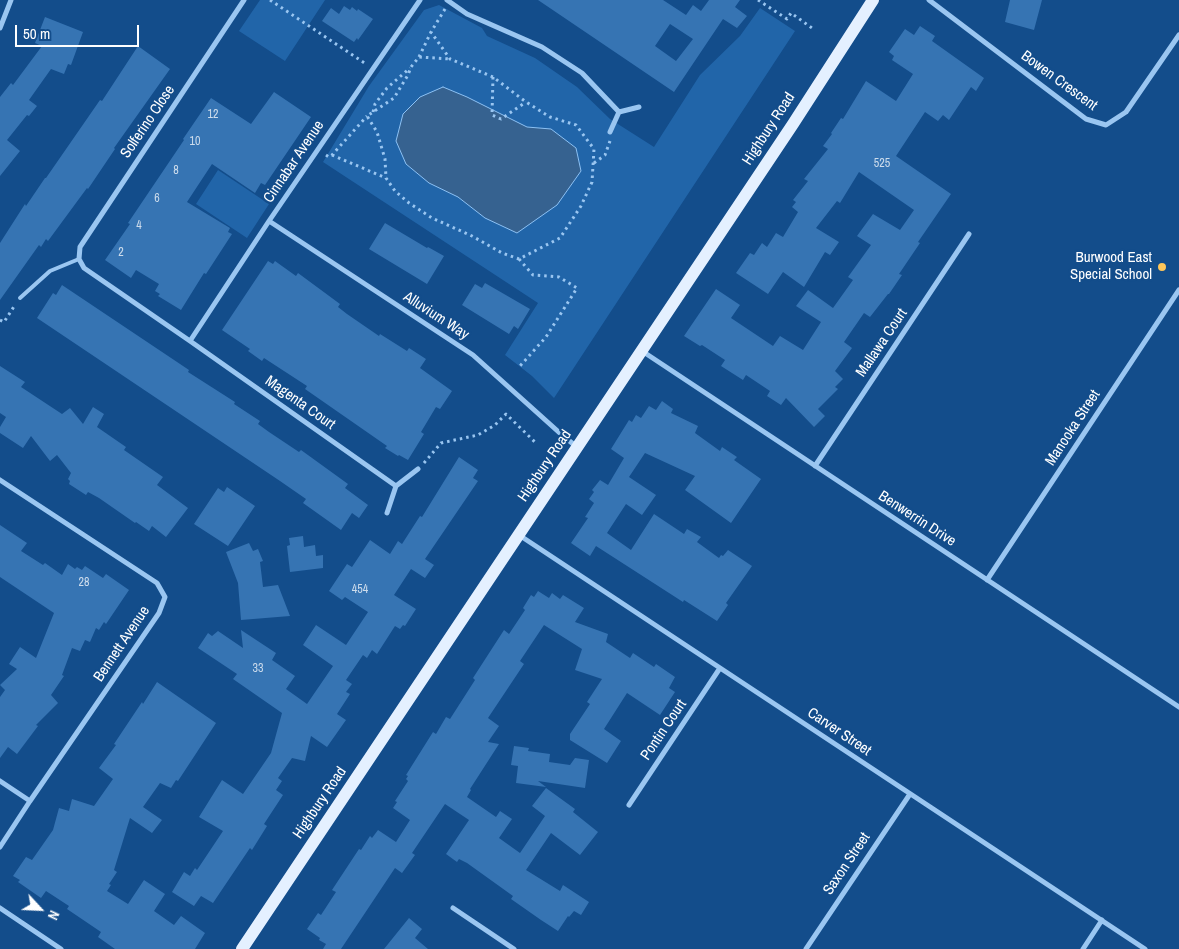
<!DOCTYPE html>
<style>
body{margin:0}
#map{position:relative;width:1179px;height:949px;overflow:hidden;background:#134d8b;font-family:"Archivo Narrow",sans-serif}
canvas{display:block}
.north{position:absolute;left:15px;top:884px;width:50px;height:50px;-webkit-text-stroke:4px #134d8b;paint-order:stroke;rotate:115deg;font-size:14px;font-weight:700;line-height:20px;text-align:center;color:#fff}
.north::after{content:'';display:block;margin:auto;width:18px;height:22px;background:#fff;clip-path:polygon(50% 0,100% 100%,50% 72%,0 100%)}
.scale{position:absolute;left:15px;top:25px;width:124px;height:22px;box-sizing:border-box;border:2px solid #fff;border-top:0;padding-left:6px;font-size:15px;line-height:18px;white-space:nowrap;color:#fff;-webkit-text-stroke:4px #134d8b;paint-order:stroke}
</style>
<div id="map">
<canvas width="1179" height="949"></canvas>
<div class="north">N</div>
<div class="scale">50 m</div>
</div>
<script>
const g = document.querySelector('canvas').getContext('2d');
g.lineJoin = 'round';
function paint(path, color) {
  g.fillStyle = color;
  g.fill(path, 'evenodd');
}
function poly(rows) {
  const path = new Path2D();
  for (const r of rows) {
    path.moveTo(r[0], r[1]);
    for (let i = 2; i < r.length; i += 2) path.lineTo(r[i], r[i + 1]);
  }
  return path;
}
function stroke(path, color, width, dash) {
  g.strokeStyle = color;
  g.lineWidth = width;
  g.lineCap = dash ? 'butt' : 'round';
  g.setLineDash(dash || []);
  g.stroke(path);
}
function drawText(font, color, halo, rows, align = 'center') {
  g.font = font + ' "Archivo Narrow",sans-serif';
  g.lineWidth = 4.5;
  g.setLineDash([]);
  g.textBaseline = 'middle';
  g.strokeStyle = halo;
  g.fillStyle = color;
  for (const [text, x, y, turn = 0] of rows) {
    g.save();
    g.translate(x, y);
    g.rotate((+turn || 0) * Math.PI / 180);
    g.textAlign = isNaN(turn) ? turn : align;
    if (halo) g.strokeText(text, 0, 0);
    g.fillText(text, 0, 0);
    g.restore();
  }
}
paint(poly([
 [260,0,325,0,285,61,239,31],
 [439,5,482,28,487,36,535,58,577,87,610,119,654,147,700,75,740,36,760,8,795,31,554,398,532,376,505,355,538,303,323,162,369,86,424,10],
 [218,170,269,204,247,238,196,204]
]), '#2165a9');
const water = poly([
 [443,87,467,97,527,127,551,129,576,148,581,171,557,205,517,233,485,218,458,197,429,183,406,164,396,141,403,114,420,97,443,87]
]);
paint(water, '#366290');
stroke(water, '#8cc1f4', 1);
paint(poly([
 [538,0,663,0,686,15,693,5,701,11,709,0,740,0,735,7,747,16,737,28,723,19,674,92],
 [670,24,693,39,676,61,655,46],
 [1010,0,1042,0,1034,30,1005,22],
 [344,6,350,10,352,7,357,11,358,9,373,19,358,40,357,38,354,42,322,21,331,8,339,14],
 [45,17,83,32,71,65,68,64,64,74,51,69,29,100,37,106,29,116,27,115,7,140,20,151,0,176,0,97,11,83,13,85,42,46,35,43],
 [920,26,935,36,932,41,984,78,976,91,971,87,949,120,943,115,938,121,925,112,896,156,951,194,918,242,920,243,899,274,902,275,889,294,888,294,870,317,864,313,844,342,852,348,835,371,843,379,835,387,838,389,818,409,825,416,814,427,786,398,781,405,767,396,770,391,746,375,743,380,721,366,725,360,702,345,700,346,684,336,716,289,740,305,731,318,773,346,780,336,803,350,821,322,796,306,808,290,833,308,853,280,848,277,871,245,857,236,873,214,900,230,914,210,859,172,840,203,837,201,816,228,839,242,830,255,825,252,804,287,783,272,768,294,736,273,750,253,754,255,762,243,767,247,776,233,783,237,798,212,792,207,796,202,793,200,808,181,804,179,828,149,823,146,832,134,831,133,841,118,843,119,866,81,896,101,913,74,892,60,894,56,889,52,905,29,914,35],
 [138,46,170,69,114,148,115,149,88,189,87,188,48,241,46,239,41,247,39,245,0,300,0,243,25,204,26,206,45,178,46,178,100,100,102,101],
 [274,92,311,117,265,185,261,183,255,193,212,164,187,202,230,228,228,232,232,234,206,274,204,273,181,310,158,296,160,294,155,291,159,284,136,270,131,278,105,260,130,224,128,223,184,140,183,139,211,98,251,124],
 [385,223,427,248,428,247,444,256,427,284,369,249],
 [268,261,273,264,275,261,296,276,298,273,340,304,338,307,347,314,379,336,380,334,407,351,409,348,426,359,420,368,452,391,440,409,436,407,421,432,424,434,408,460,399,455,398,456,385,448,387,446,305,389,307,386,264,358,262,361,248,351,250,349,222,330],
 [485,283,530,309,518,329,514,326,509,334,462,305,475,284,482,288],
 [62,285,189,370,188,372,235,402,234,404,260,421,258,424,269,432,299,452,301,450,348,484,345,488,368,505,359,518,352,513,341,530,303,503,306,499,280,481,37,318,53,293,56,295],
 [0,366,25,382,21,387,62,414,70,408,83,424,93,407,104,414,97,427,126,447,124,450,163,477,157,485,188,508,166,537,152,526,149,531,136,522,135,523,99,498,88,492,86,495,69,484,70,481,68,479,71,473,57,455,50,461,31,436,23,448,0,433,0,427,6,417,0,413],
 [662,401,673,409,671,413,698,426,695,433,720,451,722,447,737,457,734,460,761,479,731,523,685,490,695,476,645,453,629,477,656,495,642,515,626,504,607,533,631,550,654,514,684,534,687,529,701,537,697,542,719,558,721,555,723,556,728,550,752,566,726,603,728,605,717,621,684,600,683,602,596,546,590,556,571,543,588,518,585,517,594,503,589,499,594,492,592,490,600,480,608,485,624,458,611,449,629,420,632,422,636,415,641,418,649,406,656,410],
 [459,457,478,470,473,478,478,481,425,559,434,565,425,578,411,569,394,595,416,609,405,626,403,625,400,629,395,626,377,654,372,650,367,658,363,655,346,680,352,684,346,692,350,694,337,714,346,720,327,747,311,736,305,761,292,758,278,778,282,781,276,790,283,795,264,824,267,826,252,850,250,848,213,903,201,896,194,906,172,892,184,872,190,876,195,868,197,870,223,831,199,817,222,780,243,794,271,753,282,713,233,679,237,674,198,648,208,633,212,636,218,631,243,648,241,630,276,653,272,660,295,676,286,689,307,704,333,666,303,645,316,625,346,645,368,612,345,597,342,600,329,591,347,564,352,567,370,540,390,554,398,541,402,544,420,516,422,517],
 [227,487,255,506,228,546,194,524,218,488,224,492],
 [0,525,27,543,21,551,43,565,45,563,62,575,68,564,75,569,77,567,82,570,85,566,103,578,106,574,129,590,106,624,104,622,99,630,96,628,90,642,85,640,80,651,72,648,62,675,64,676,51,695,58,703,36,725,38,726,17,754,8,747,0,758,0,697,5,690,0,685,17,669,9,664,20,647,36,658,54,613,0,577],
 [303,536,304,547,315,545,316,556,323,555,323,568,290,572,287,546,290,545,289,538],
 [249,543,253,551,258,549,263,561,260,562,263,587,278,585,290,616,241,620,238,583,226,552],
 [538,591,549,598,552,593,560,599,563,595,584,608,575,622,608,634,606,642,630,658,633,653,654,667,656,664,675,677,669,688,675,692,660,715,627,693,604,729,621,741,607,763,570,740,570,734,590,704,587,702,602,679,575,670,582,649,544,625,520,661,524,664,488,718,499,726,488,742,499,744,470,789,471,790,467,797,496,817,500,811,512,819,499,838,520,853,545,816,532,806,546,788,575,809,573,812,598,832,580,855,551,833,526,870,560,891,563,885,589,902,581,915,574,911,569,917,568,916,558,931,541,920,511,899,513,896,467,863,459,859,457,862,446,854,469,820,445,804,412,853,415,855,402,873,395,868,341,949,323,949,326,944,319,940,320,938,307,929,318,913,321,915,336,892,332,890,359,849,361,850,370,836,372,838,378,830,396,842,410,820,393,808,397,802,395,801,408,781,406,779,408,776,406,775,433,732,436,734,446,717,450,719,475,680,473,678,504,630,509,634,525,610,523,608,531,595,534,597],
 [157,682,216,723,178,781,176,780,171,788,160,783,143,807,162,820,152,833,130,818,114,870,117,872,109,884,111,885,107,891,128,904,144,880,165,894,154,911,174,925,181,916,205,933,195,949,115,949,98,937,101,932,67,909,69,906,46,891,41,898,18,882,20,880,13,876,26,857,32,860,53,830,59,808,69,811,72,799,94,806,113,779,99,768,116,745,114,744,142,702,143,704],
 [514,746,529,748,528,751,550,754,549,762,570,765,575,758,589,760,585,788,538,781,546,787,516,783,518,766,511,765],
 [409,918,422,929,415,938,428,949,384,949]
]), '#3674b3');
stroke(poly([
 [270,0,366,64],
 [758,0,787,19,791,13,812,28],
 [445,9,431,32,450,59,493,77,526,102,550,117,576,125,594,149,592,182,581,206,560,238,519,259,502,253,472,236,432,218,409,203,395,191,386,178,385,159,377,132,367,116,394,98,408,75,411,67,419,57,450,59],
 [419,57,431,32],
 [493,77,492,115,501,119,526,102],
 [373,112,375,104,387,88,410,68],
 [326,155,329,157,332,155,367,116],
 [332,155,386,178],
 [594,163,605,155,610,141],
 [519,259,533,275,559,277,577,288,546,337,520,366],
 [0,320,4,322,15,305],
 [424,463,441,443,478,435,495,425,506,414,537,444]
]), '#9ac6f1', 3, [2.5, 4]);
stroke(poly([
 [20,298,50,271,79,259]
]), '#9ac6f1', 4);
stroke(poly([
 [244,0,80,247,79,259,84,268,190,341,396,486],
 [447,0,467,14,542,47,582,73,619,112],
 [929,0,1086,119,1106,125,1126,112,1179,35],
 [0,28,11,0],
 [610,132,619,112,639,107],
 [269,221,473,355,562,435,577,447],
 [190,341,269,221,420,0],
 [642,351,1179,707],
 [815,466,969,234],
 [0,480,157,583,165,597,159,613,30,801,0,847],
 [387,513,396,486,418,469],
 [519,535,1145,949],
 [987,580,1179,290],
 [0,781,30,801],
 [629,805,720,668],
 [0,908,61,949],
 [453,908,514,949],
 [806,949,910,794],
 [1083,949,1102,920]
]), '#9ac6f1', 5);
stroke(poly([
 [242,949,793,124,873,0]
]), '#e4f0ff', 12);
for (const [x, y, r, color] of [
 [1162,267,5,"#ffc75a"]
]) {
  const dot = new Path2D();
  dot.arc(x, y, r, 0, 2 * Math.PI);
  g.fillStyle = color;
  g.fill(dot);
  stroke(dot, '#134d8b', 2);
}
drawText('12px', '#cddcec', null, [
 ["12",213,115],
 ["10",195,142],
 ["525",882,164],
 ["8",176,171],
 ["6",157,199],
 ["4",139,226],
 ["2",121,253],
 ["28",84,583],
 ["454",360,590],
 ["33",258,669]
]);
drawText('15px', '#fff', '#134d8b', [
 ["Bowen Crescent",1059,81,36],
 ["Solferino Close",148,122,-56],
 ["Highbury Road",769,129,-57],
 ["Cinnabar Avenue",294,162,-56],
 ["Alluvium Way",436,316,33],
 ["Mallawa Court",882,343,-56],
 ["Magenta Court",300,403,35],
 ["Manooka Street",1073,428,-57],
 ["Highbury Road",545,466,-56],
 ["Benwerrin Drive",917,519,33],
 ["Bennett Avenue",122,644,-56],
 ["Pontin Court",664,730,-56],
 ["Carver Street",839,732,34],
 ["Highbury Road",320,803,-56],
 ["Saxon Street",847,864,-56]
]);
drawText('15px', '#fff', '#134d8b', [
 ["Burwood East",1152,258],
 ["Special School",1152,275]
], 'right');
</script>
